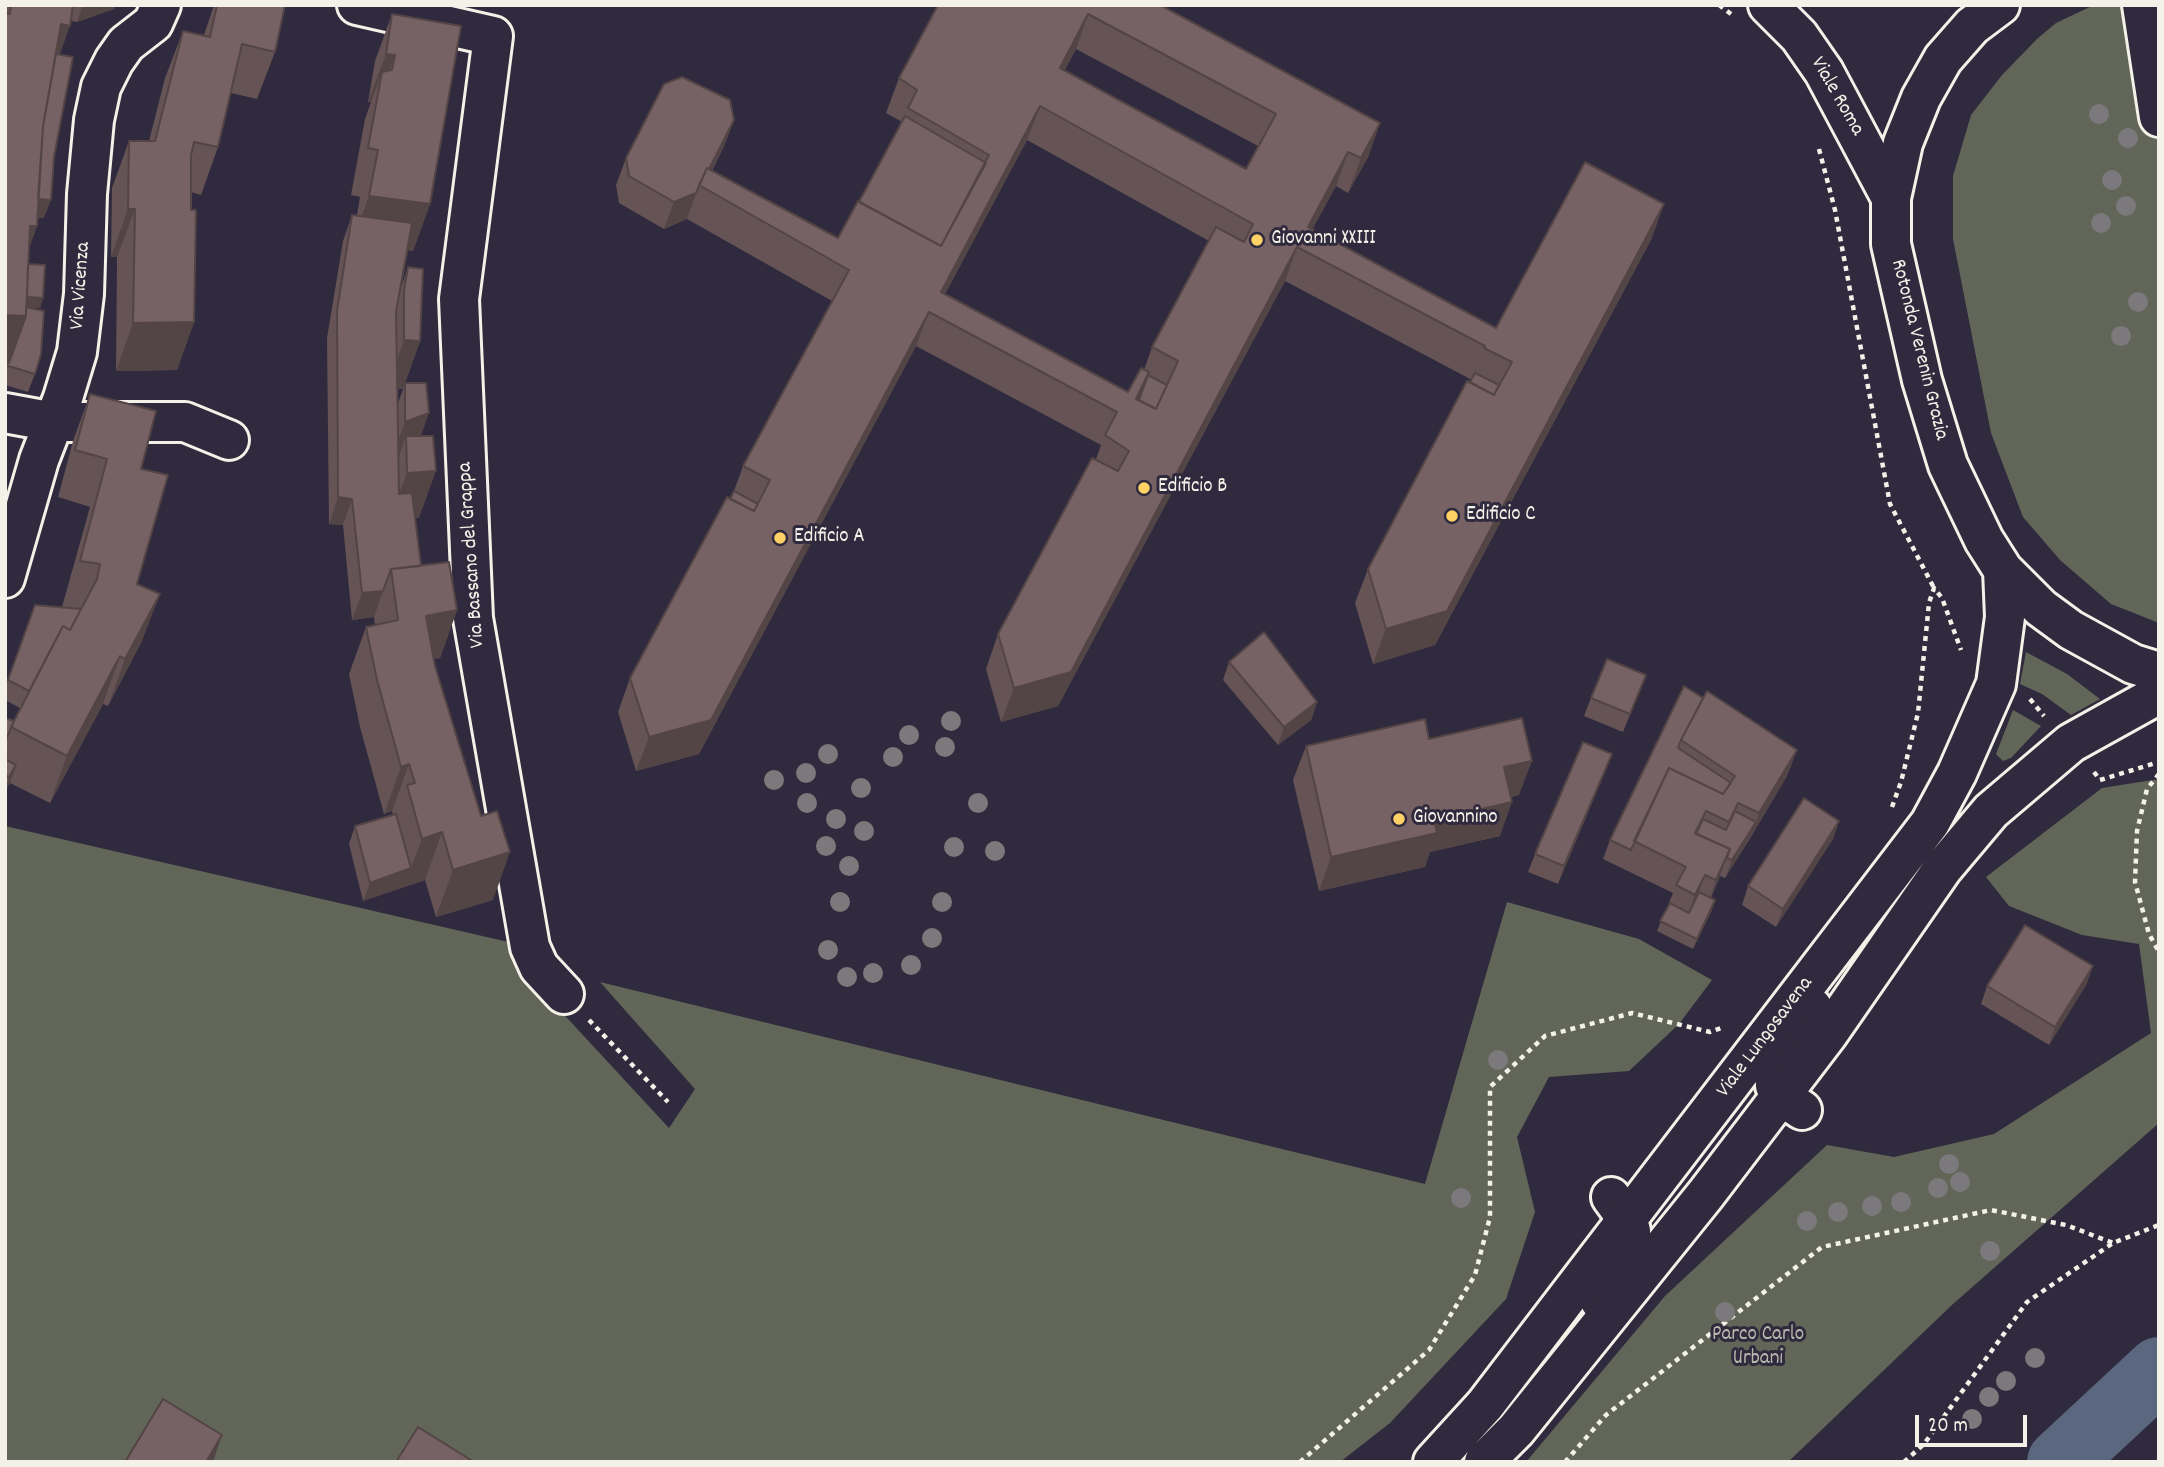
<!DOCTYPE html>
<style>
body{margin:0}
#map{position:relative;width:2164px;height:1467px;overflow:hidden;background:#2f2a3d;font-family:Dekko,sans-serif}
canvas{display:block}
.frame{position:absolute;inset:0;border:7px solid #f4f1e8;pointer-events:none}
.scale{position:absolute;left:1915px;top:1415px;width:112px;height:32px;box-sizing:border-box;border:4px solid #f4f1e8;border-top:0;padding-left:9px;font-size:21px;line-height:24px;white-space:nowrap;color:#f4f1e8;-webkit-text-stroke:5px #2f2a3d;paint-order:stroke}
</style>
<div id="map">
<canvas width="2164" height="1467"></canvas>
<div class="frame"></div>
<div class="scale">20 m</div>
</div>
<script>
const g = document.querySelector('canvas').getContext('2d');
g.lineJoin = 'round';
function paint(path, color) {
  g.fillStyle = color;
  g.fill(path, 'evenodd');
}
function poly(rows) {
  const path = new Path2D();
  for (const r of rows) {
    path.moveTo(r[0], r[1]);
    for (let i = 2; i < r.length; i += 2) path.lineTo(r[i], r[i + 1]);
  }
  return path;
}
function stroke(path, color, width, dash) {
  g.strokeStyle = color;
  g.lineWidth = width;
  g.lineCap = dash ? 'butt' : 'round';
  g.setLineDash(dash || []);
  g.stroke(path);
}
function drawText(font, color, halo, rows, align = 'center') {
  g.font = font + ' Dekko,sans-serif';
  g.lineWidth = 6;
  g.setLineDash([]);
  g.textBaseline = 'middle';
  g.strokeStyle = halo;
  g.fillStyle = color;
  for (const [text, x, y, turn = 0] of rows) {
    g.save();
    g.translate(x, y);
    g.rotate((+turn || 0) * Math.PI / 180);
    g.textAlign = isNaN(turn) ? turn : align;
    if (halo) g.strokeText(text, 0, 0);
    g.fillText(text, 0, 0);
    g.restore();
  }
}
paint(poly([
 [2094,5,2159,5,2159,623,2111,604,2060,560,2023,517,1991,433,1953,239,1953,176,1971,115,2002,75,2037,39,2056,23],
 [2026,652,2067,674,2100,699,2071,715,2042,694,2020,684],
 [2013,710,2041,726,2011,758,2003,761,1996,754],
 [2159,779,2159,1123,1953,1304,1788,1462,1526,1462,1665,1296,1827,1145,1894,1157,1994,1134,2151,1033,2139,944,2082,935,2009,906,1986,877,2102,788],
 [5,826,530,947,556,1006,669,1128,695,1089,600,982,1425,1184,1507,902,1639,939,1712,980,1679,1024,1629,1071,1549,1077,1517,1137,1535,1212,1506,1299,1390,1423,1340,1462,5,1462]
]), '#626658');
stroke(poly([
 [2060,1462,2159,1370]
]), '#5b677e', 66);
const minor = poly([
 [357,5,493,36,459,299,473,618,530,947,539,967,564,994],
 [2142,5,2159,117],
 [5,413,54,422,185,422,229,440],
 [5,578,39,460,63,398,77,352,84,294,87,194,94,120,101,87,114,61,126,44,153,23,161,5],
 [1802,1110,1781,1096,1775,1086,1774,1064,1777,1055,1812,1007],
 [1600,1301,1629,1261,1631,1251,1631,1231,1627,1219,1611,1197]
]);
const major = poly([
 [1768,5,1799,36,1824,72,1891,198],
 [2000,5,1972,26,1943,59,1921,98,1903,143,1891,198,1891,244,1922,380,1948,465,1984,540,2003,570,2041,608,2071,630,2133,664,2159,672],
 [1433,1462,1485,1405,1930,823,1957,773,1996,684,2005,617,2003,570],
 [1484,1462,1516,1430,1706,1194,1828,1034,1943,868,1991,811,2071,743,2159,694]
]);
stroke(minor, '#f4f1e8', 44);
stroke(major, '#f4f1e8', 44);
stroke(poly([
 [1719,5,1731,14],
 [1819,149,1835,210,1890,504,1934,588],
 [2030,699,2044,716],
 [2094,772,2100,780,2159,762],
 [2159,774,2147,789,2137,831,2135,882,2149,934,2159,952],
 [1892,807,1901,782,1918,713,1929,603,1934,588,1942,598,1961,650],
 [589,1020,668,1102],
 [1300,1462,1429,1350,1475,1275,1490,1217,1490,1087,1545,1036,1632,1013,1710,1032,1724,1027],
 [1565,1462,1606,1415,1822,1247,1991,1210,2066,1225,2113,1243],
 [1904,1462,1924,1444,2027,1302,2113,1243,2159,1225]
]), '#f4f1e8', 4.5, [5, 5]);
stroke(minor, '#2f2a3d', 38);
stroke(major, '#2f2a3d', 38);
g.fillStyle = '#7b797b';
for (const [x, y] of [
 [2099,114],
 [2128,138],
 [2112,180],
 [2126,206],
 [2101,223],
 [2138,302],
 [2121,336],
 [951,721],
 [909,735],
 [945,747],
 [828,754],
 [893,757],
 [806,773],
 [774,780],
 [861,788],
 [807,803],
 [978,803],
 [836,819],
 [864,831],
 [826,846],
 [954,847],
 [995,851],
 [849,866],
 [840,902],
 [942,902],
 [932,938],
 [828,950],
 [911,965],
 [873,973],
 [847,977],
 [1498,1060],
 [1949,1164],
 [1960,1182],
 [1938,1188],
 [1461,1198],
 [1901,1202],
 [1872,1206],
 [1838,1212],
 [1807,1221],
 [1990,1251],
 [1725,1312],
 [2035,1358],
 [2006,1381],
 [1989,1397],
 [1972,1419]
]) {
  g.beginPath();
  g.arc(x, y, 10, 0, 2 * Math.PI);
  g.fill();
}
paint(poly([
 [5,5,115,5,114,9,77,22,71,21,59,55,54,157,44,218,37,218,37,226,29,248,28,264,43,298,40,308,27,307,35,374,28,392,5,385],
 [214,5,285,5,275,52,257,99,231,93,218,147,201,195,191,192,194,322,177,370,116,371,117,257,111,257,112,188,129,141,149,141,165,78,183,31,204,35],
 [938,5,1160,5,1380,123,1368,157,1348,193,1336,186,1312,229,1496,328,1652,238,1435,645,1373,664,1355,603,1368,569,1472,380,1285,281,1058,706,1001,722,986,669,998,634,1096,459,1101,445,916,346,699,754,636,771,618,712,630,678,730,499,734,491,743,466,832,301,687,219,664,229,619,203,616,185,626,158,734,120,724,146,712,171,838,238,902,122,886,113,899,78],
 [1076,49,1258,146,1246,169,1064,71],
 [1027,140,1209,241,1152,347,1144,370,1128,392,945,294],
 [392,14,430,204,413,251,408,250,401,288,408,267,420,341,405,383,421,436,419,518,415,518,421,566,457,610,440,658,434,659,493,900,436,917,425,880,363,901,349,844,355,826,393,815,392,811,384,814,360,727,349,674,366,627,375,625,374,617,352,620,343,525,329,524,327,338,343,241,352,215,357,215,360,197,351,195,365,119,371,102,368,102,375,61],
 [398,388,403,389,398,403],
 [90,394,141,469,137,584,142,641,108,706,103,704,50,803,10,783,5,791,5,718,14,721,20,708,5,700,5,688,35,605,62,607,90,507,58,497,73,441],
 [1229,662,1317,702,1311,720,1278,745,1223,680],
 [1646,675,1623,732,1584,716,1591,698],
 [1703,698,1797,750,1787,776,1749,840,1725,878,1720,876,1711,898,1712,910,1693,949,1657,931,1673,893,1603,859,1610,840],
 [1429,739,1519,795,1511,797,1500,836,1430,852,1425,867,1319,891,1293,780,1306,746],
 [1605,772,1558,884,1528,872,1535,854],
 [1839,821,1833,839,1776,927,1742,905,1748,886],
 [2093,966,2086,985,2049,1045,1981,1004,1987,986]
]), '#655356');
paint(poly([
 [83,5,115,5,114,9,77,22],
 [1088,14,1076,49,1048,103,1060,68],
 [61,24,70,26,53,73],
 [386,54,395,55,378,103,382,72,371,102,368,102],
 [1040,106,1027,140,934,315,941,292],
 [734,120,724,146,703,187,700,186],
 [1380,123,1368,157,1348,193,1361,158],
 [1348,152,1336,186,1302,249,1308,227],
 [696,193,687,219,664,229,674,202],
 [369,196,430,204,413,251,352,243],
 [29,199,51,200,44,218,23,217],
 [1664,204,1652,238,1435,645,1373,664,1386,629],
 [128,209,135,209,117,257,111,257],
 [30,226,37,226,20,273],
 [1297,247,1285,281,1058,706,1001,722,1014,688],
 [15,296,43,298,40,308,11,306],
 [929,312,916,346,699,754,636,771,649,737],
 [5,315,26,316,9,363,5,363],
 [194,322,177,370,116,371,133,323],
 [404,340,420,341,403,389,387,388],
 [1149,372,1137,406,1136,399],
 [429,413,412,461,406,436,395,467,388,469,405,422],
 [436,471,419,518,389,520,407,473],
 [338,497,352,499,343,525,329,524],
 [383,591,374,617,352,620,362,593],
 [160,594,142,641,108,706,125,659],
 [457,610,440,658,409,664,426,616],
 [120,656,103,704,50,803,67,756],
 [1646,675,1639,694,1623,732,1630,714],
 [1317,702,1311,720,1278,745,1284,727],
 [1797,750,1787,776,1725,878,1732,860,1756,822,1759,813],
 [1612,754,1605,772,1558,884,1564,866],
 [1532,761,1519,795,1491,802,1504,767],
 [409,764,392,811,384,814,401,767],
 [16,765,10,783,5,791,9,777],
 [1512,802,1500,836,1430,852,1425,867,1319,891,1331,857,1434,820],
 [1839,821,1833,839,1776,927,1783,909],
 [442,832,425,880,363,901,370,883,411,868,422,839],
 [1730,849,1720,875,1707,907,1716,880],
 [510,852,493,900,436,917,453,870],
 [1705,875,1695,901,1685,922,1695,895],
 [1715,900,1712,910,1693,949,1697,939],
 [2093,966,2086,985,2049,1045,2055,1027],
 [222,1435,213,1462,206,1462]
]), '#534446');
const building = poly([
 [11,5,73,5,70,26,61,24,43,126,37,226,30,226,26,316,5,315,5,13,10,14,11,5],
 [217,5,285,5,275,52,242,44,218,147,194,142,191,155,191,210,196,210,194,322,133,323,135,209,128,209,129,141,155,141,183,31,210,37,217,5],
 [938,5,1160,5,1380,123,1361,158,1348,152,1308,227,1496,328,1585,162,1664,204,1447,611,1386,629,1368,569,1467,381,1494,395,1512,362,1484,348,1485,346,1297,247,1071,672,1014,688,998,634,1092,458,1118,471,1129,451,1105,435,1117,412,929,312,711,720,649,737,630,678,727,497,754,511,770,480,743,466,849,270,699,185,707,168,838,238,858,201,941,246,989,155,908,108,917,90,899,78,938,5],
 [1088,14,1276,114,1246,169,1060,68,1088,14],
 [1040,106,1253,224,1244,242,1216,227,1152,347,1178,361,1156,409,1136,399,1149,372,1141,368,1128,392,941,292,1040,106],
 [392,14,461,26,430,204,369,196,378,150,368,148,382,72,392,70,395,55,386,54,392,14],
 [56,54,73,57,54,157,51,200,38,199,43,126,56,54],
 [682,77,730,100,734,120,709,169,707,168,696,193,674,202,629,176,626,158,664,84,682,77],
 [905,116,986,163,941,246,859,202,905,116],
 [352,215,412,223,396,312,399,494,412,493,421,566,391,569,383,591,362,593,352,499,338,497,337,311,352,215],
 [28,264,45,265,43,298,27,297,28,264],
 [408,267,423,269,420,341,404,340,404,291,408,267],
 [26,307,44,311,41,354,35,374,5,365,5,363,9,363,26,316,26,307],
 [1475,373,1499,385,1494,395,1470,382,1475,373],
 [1148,375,1167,385,1156,409,1139,400,1148,375],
 [405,383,426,383,429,413,405,422,405,383],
 [90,394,156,411,141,469,168,475,137,584,160,594,125,659,120,656,67,756,11,727,63,626,70,630,97,579,100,564,80,561,107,459,75,450,90,394],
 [406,436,433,436,436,471,407,473,406,436],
 [734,491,758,504,754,511,730,499,734,491],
 [449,562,457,610,426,616,435,666,481,816,497,811,510,852,453,870,442,832,422,839,407,785,415,783,409,764,401,767,377,680,366,627,398,620,391,569,449,562],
 [35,605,81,609,70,630,63,626,29,691,8,680,35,605],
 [1264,632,1317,702,1284,727,1229,662,1264,632],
 [1607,659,1646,675,1630,714,1591,698,1607,659],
 [1684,686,1703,698,1681,740,1678,748,1731,783,1723,794,1669,768,1631,850,1610,840,1684,686],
 [1707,691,1797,750,1759,813,1738,803,1729,822,1706,811,1695,833,1730,849,1716,880,1705,875,1695,895,1676,885,1686,867,1634,841,1669,768,1723,794,1735,776,1681,740,1707,691],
 [5,718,14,721,5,742,5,718],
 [1522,718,1532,761,1504,767,1512,802,1434,820,1437,833,1331,857,1306,746,1425,719,1429,739,1522,718],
 [1583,742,1612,754,1564,866,1535,854,1583,742],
 [5,759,16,765,9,777,5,775,5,759],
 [1804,798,1839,821,1783,909,1748,886,1804,798],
 [1735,811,1756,822,1732,860,1727,858,1730,849,1696,834,1703,819,1726,830,1735,811],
 [396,814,411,868,370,883,355,826,396,814],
 [1699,892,1715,900,1697,939,1660,921,1670,903,1689,913,1699,892],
 [2025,925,2093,966,2055,1027,1987,986,2025,925],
 [163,1399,222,1435,206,1462,125,1462,163,1399],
 [418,1427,474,1462,396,1462,418,1427]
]);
paint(building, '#766164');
stroke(building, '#534446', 2);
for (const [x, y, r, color] of [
 [1257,240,7,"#ffd166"],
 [1144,488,7,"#ffd166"],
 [1452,516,7,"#ffd166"],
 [780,538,7,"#ffd166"],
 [1399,819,7,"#ffd166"]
]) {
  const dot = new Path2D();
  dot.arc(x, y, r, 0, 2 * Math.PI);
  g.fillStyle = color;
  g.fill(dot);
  stroke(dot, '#2f2a3d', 2.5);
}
drawText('21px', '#f4f1e8', '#2f2a3d', [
 ["Viale Roma",1836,97,60],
 ["Via Vicenza",82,286,-86],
 ["Rotonda Verenin Grazia",1918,350,76],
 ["Via Bassano del Grappa",473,555,-94],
 ["Viale Lungosavena",1766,1038,-53]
]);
drawText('21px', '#f4f1e8', '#2f2a3d', [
 ["Giovanni XXIII",1271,240],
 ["Edificio B",1158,488],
 ["Edificio C",1466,516],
 ["Edificio A",794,538],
 ["Giovannino",1413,819]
], 'left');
drawText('21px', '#bab9ae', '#2f2a3d', [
 ["Parco Carlo",1758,1336],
 ["Urbani",1758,1360]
]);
</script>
